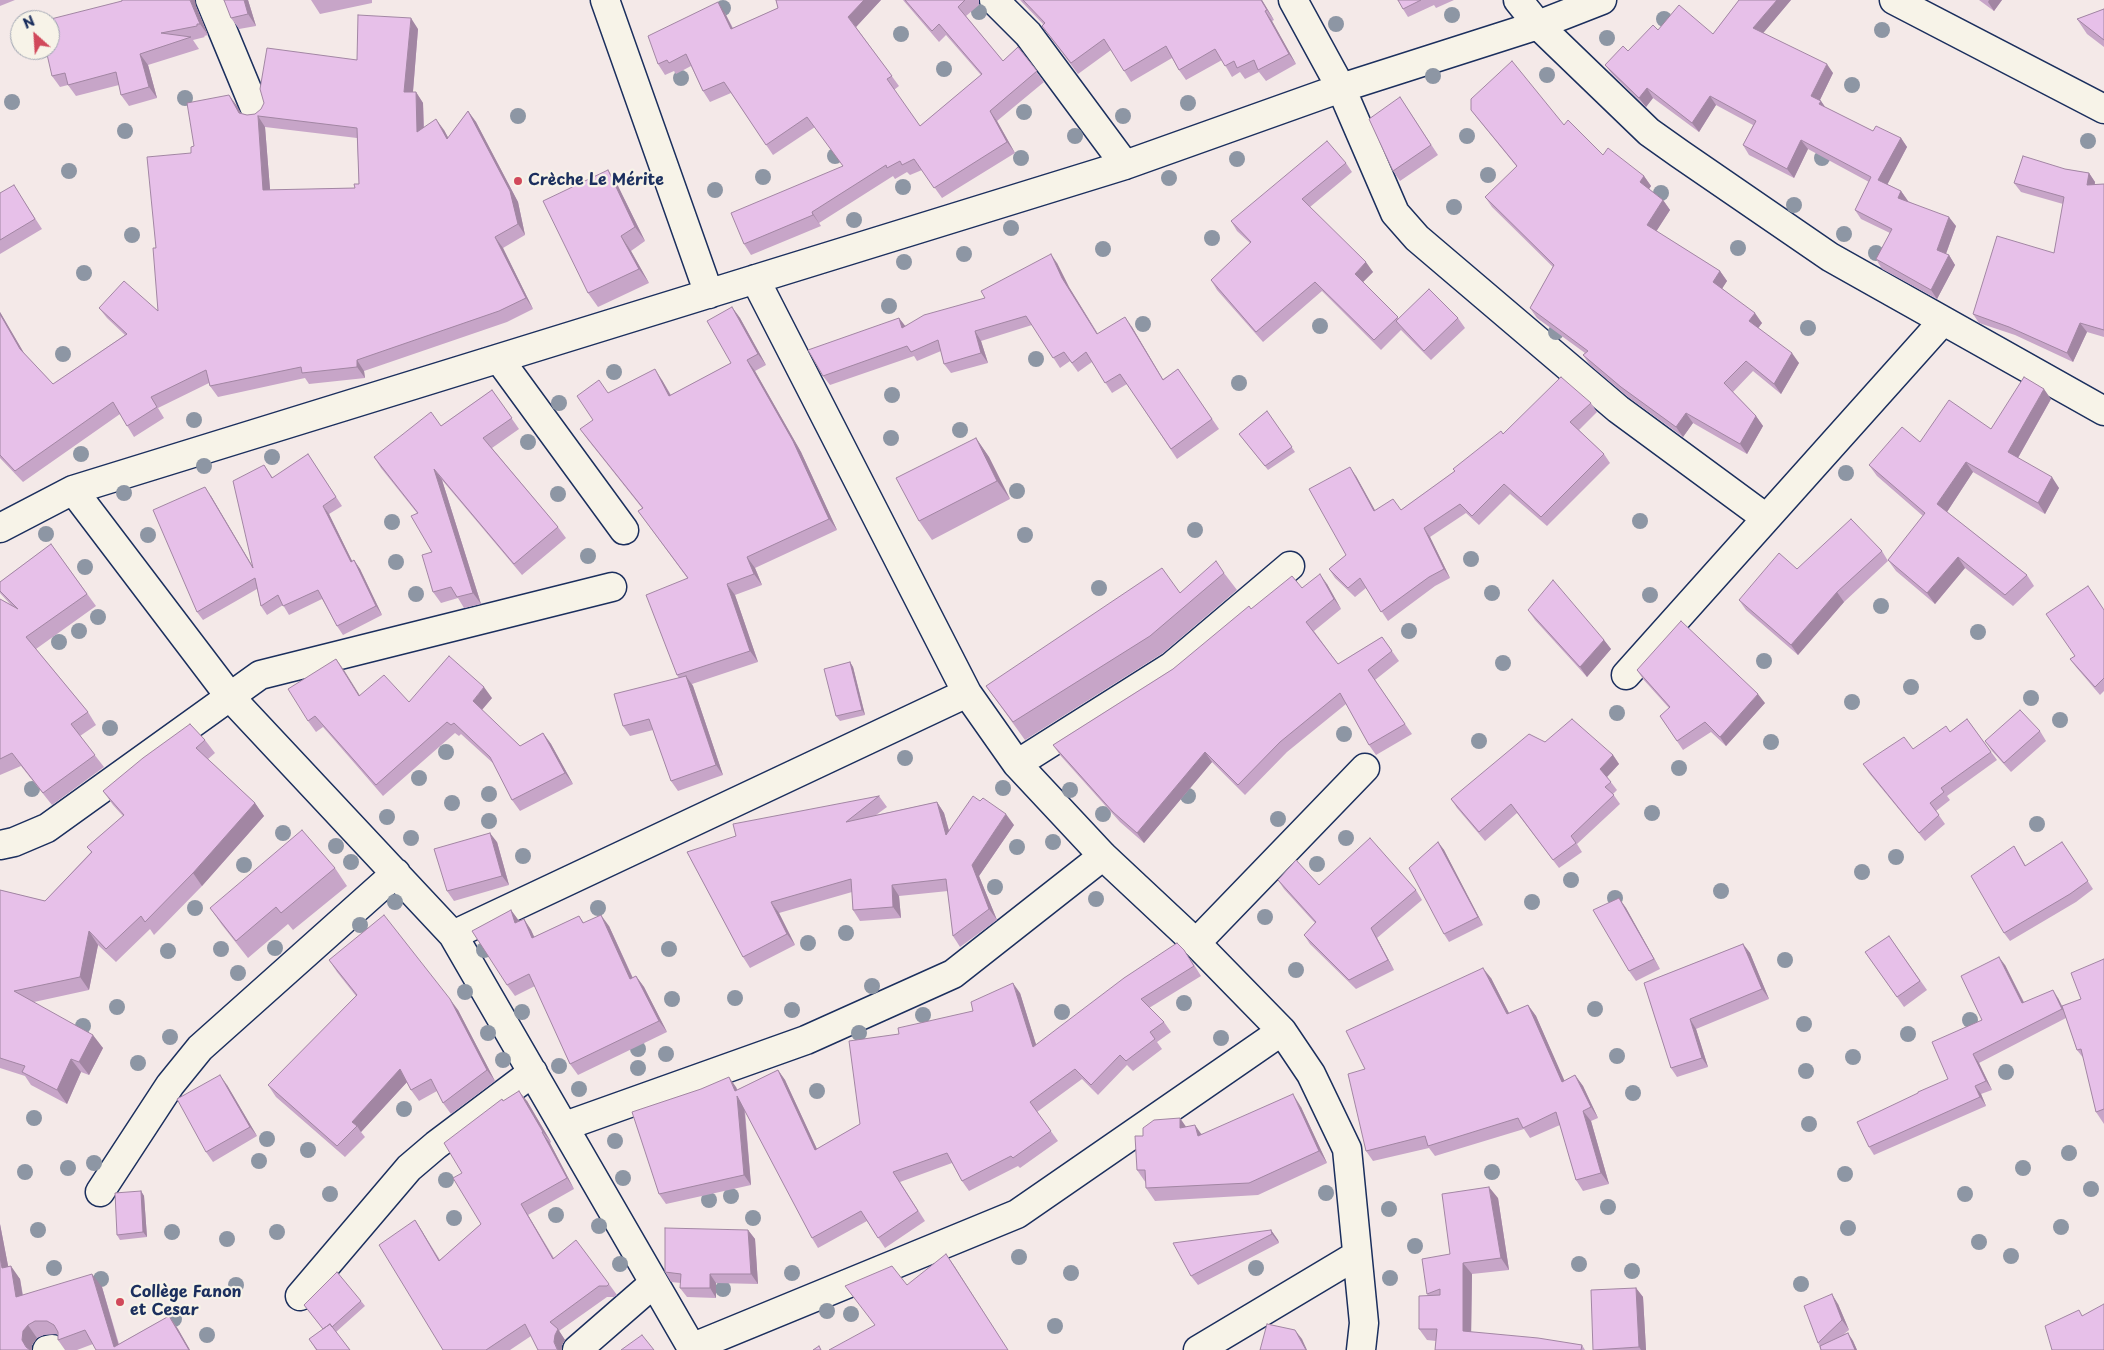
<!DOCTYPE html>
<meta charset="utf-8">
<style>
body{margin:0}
#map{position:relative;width:2104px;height:1350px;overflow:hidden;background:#f4e9e8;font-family:"Playpen Sans",sans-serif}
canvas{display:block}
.north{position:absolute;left:10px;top:10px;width:50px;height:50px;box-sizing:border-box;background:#f7f3e8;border:1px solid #9fa5b1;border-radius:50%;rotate:334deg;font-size:14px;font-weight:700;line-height:20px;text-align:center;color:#1b2f5e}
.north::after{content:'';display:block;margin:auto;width:18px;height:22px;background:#d1495b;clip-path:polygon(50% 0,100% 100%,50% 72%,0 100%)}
</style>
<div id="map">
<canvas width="2104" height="1350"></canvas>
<div class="north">N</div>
</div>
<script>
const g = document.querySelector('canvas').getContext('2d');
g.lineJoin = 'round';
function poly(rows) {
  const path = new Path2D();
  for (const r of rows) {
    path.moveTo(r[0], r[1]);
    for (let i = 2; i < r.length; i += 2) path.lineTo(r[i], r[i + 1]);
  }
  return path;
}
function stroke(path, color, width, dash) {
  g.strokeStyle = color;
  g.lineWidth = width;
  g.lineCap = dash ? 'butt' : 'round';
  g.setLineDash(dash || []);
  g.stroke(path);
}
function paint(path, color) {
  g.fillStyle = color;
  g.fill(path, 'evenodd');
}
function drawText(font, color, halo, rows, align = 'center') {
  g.font = font + ' "Playpen Sans",sans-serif';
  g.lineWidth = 4.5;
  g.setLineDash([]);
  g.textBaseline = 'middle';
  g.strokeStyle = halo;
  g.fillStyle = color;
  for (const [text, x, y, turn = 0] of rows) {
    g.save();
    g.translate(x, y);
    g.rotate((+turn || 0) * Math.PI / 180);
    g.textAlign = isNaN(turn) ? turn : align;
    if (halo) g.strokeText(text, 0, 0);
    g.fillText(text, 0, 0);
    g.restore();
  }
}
const street = poly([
 [210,0,256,111],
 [605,0,709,294],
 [994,0,1028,34,1125,165],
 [1293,0,1341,88,1395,213,1417,238,1618,409,1766,518],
 [1518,0,1538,25,1649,132,1680,154,1830,257,2104,411],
 [1894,0,2104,109],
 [755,279,967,693,1017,764,1103,856,1196,943,1282,1031,1311,1074,1347,1149,1364,1323,1361,1350],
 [499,359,624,530],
 [73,490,231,698,453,935,693,1350],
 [0,528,73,490,1125,165,1341,88,1538,25,1602,0],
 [1626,675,1943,321],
 [1017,764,1172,666,1290,566],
 [0,845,14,842,47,828,260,675,612,587],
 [453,935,967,693],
 [1196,943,1365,768],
 [565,1126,806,1040,953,974,1103,856],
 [100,1192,170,1085,200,1048,396,873],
 [300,1296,409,1168,436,1145,533,1072],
 [691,1348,1017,1214,1282,1031],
 [47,1350,52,1349],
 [577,1350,654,1283],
 [1198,1350,1357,1255]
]);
stroke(street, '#1b2f5e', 31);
stroke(street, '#f7f3e8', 28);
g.fillStyle = '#8d96a4';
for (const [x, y] of [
 [723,8],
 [979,12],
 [1452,15],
 [1664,19],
 [1336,24],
 [1882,30],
 [901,34],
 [1607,38],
 [944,69],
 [1547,75],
 [1433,76],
 [681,78],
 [1852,85],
 [185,98],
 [12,102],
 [1188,103],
 [1024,112],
 [518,116],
 [1123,116],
 [125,131],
 [1075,136],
 [1467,136],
 [2088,141],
 [835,156],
 [1021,158],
 [1822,158],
 [1237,159],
 [69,171],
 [1488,175],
 [763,177],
 [1169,178],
 [903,187],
 [715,190],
 [1661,193],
 [1794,205],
 [1454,207],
 [854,220],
 [1011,228],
 [1844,234],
 [132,235],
 [1212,238],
 [1738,248],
 [1103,249],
 [1876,253],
 [964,254],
 [904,262],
 [84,273],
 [889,306],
 [1143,324],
 [1320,326],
 [1808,328],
 [1556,332],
 [63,354],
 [1036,359],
 [614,372],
 [1239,383],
 [892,395],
 [559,403],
 [194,420],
 [960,430],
 [891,438],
 [528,442],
 [81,454],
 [272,457],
 [204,466],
 [1846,473],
 [1017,491],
 [124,493],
 [558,494],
 [1640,521],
 [392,522],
 [1195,530],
 [46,534],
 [148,535],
 [1025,535],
 [588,556],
 [1471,559],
 [396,562],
 [85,567],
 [1099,588],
 [1492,593],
 [416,594],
 [1650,595],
 [1881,606],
 [98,617],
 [79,631],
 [1409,631],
 [1978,632],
 [59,642],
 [1764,661],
 [1503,663],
 [1911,687],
 [2031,698],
 [1852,702],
 [1617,713],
 [2060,720],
 [110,728],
 [1344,734],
 [1479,741],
 [1771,742],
 [446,752],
 [905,758],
 [1679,768],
 [419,778],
 [1003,788],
 [32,789],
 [1070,790],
 [489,794],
 [1188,796],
 [452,803],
 [1652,813],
 [1103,814],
 [387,817],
 [1278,819],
 [489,821],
 [2037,824],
 [283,833],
 [411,838],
 [1346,838],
 [1053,842],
 [336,846],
 [1017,847],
 [523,856],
 [1896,857],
 [351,862],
 [1317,864],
 [244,865],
 [1862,872],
 [1571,880],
 [995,887],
 [1721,891],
 [1615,898],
 [1096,899],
 [395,902],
 [1532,902],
 [195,908],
 [598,908],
 [1265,917],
 [360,925],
 [846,933],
 [808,943],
 [275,948],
 [221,949],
 [669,949],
 [484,950],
 [168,951],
 [1785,960],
 [1296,970],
 [238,973],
 [872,986],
 [465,992],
 [735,998],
 [672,999],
 [1184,1003],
 [117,1007],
 [1595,1009],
 [792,1010],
 [522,1012],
 [1062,1012],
 [923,1015],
 [1970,1020],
 [1804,1024],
 [83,1026],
 [488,1033],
 [859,1033],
 [1908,1034],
 [170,1037],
 [1221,1038],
 [638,1049],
 [666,1054],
 [1617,1056],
 [1853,1057],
 [503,1060],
 [138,1063],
 [559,1066],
 [638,1068],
 [1806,1071],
 [2006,1072],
 [579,1089],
 [817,1091],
 [1633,1093],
 [404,1109],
 [34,1118],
 [1809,1124],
 [267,1139],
 [615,1141],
 [308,1150],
 [2069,1153],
 [259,1161],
 [94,1163],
 [68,1168],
 [2023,1168],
 [25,1172],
 [1492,1172],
 [1845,1174],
 [623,1178],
 [446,1180],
 [2091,1189],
 [1326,1193],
 [330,1194],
 [1965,1194],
 [731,1196],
 [709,1200],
 [1608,1207],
 [1389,1209],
 [556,1215],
 [454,1218],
 [753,1218],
 [599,1226],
 [2061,1227],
 [1848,1228],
 [38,1230],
 [172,1232],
 [277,1232],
 [227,1239],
 [1979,1242],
 [1415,1246],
 [2011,1256],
 [1019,1257],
 [620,1264],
 [1579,1264],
 [54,1268],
 [1256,1268],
 [1632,1271],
 [792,1273],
 [1071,1273],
 [1390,1278],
 [101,1279],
 [1801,1284],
 [236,1285],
 [723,1289],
 [827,1311],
 [851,1314],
 [174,1319],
 [1055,1326],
 [207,1335]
]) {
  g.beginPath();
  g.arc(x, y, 8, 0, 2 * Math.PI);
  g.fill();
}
paint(poly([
 [0,0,15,0,0,6],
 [248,0,256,26,239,29,231,18],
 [311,0,372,0,372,3,320,14],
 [776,0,881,0,856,27,899,86,894,90,920,126,981,75,946,35,939,42,903,0,979,0,979,5,966,16,1003,61,1018,47,1044,82,997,121,1015,153,942,198,922,170,910,175,907,172,895,179,893,176,819,223,821,226,751,255,744,244,843,166,815,127,773,155,731,93,710,102,703,91,691,66,676,74,674,71,665,75,658,64,725,13,733,28,778,8],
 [1020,0,1262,0,1274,20,1272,21,1296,64,1266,81,1259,72,1245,79,1240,72,1232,77,1222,60,1186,80,1179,70,1172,58,1131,82,1111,50,1078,74,1042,26,1043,24],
 [1398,0,1454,0,1436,8,1434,5,1408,17,1403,9],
 [1739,0,1791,0,1763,33,1833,73,1820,100,1826,108,1873,131,1901,138,1907,147,1887,184,1901,191,1908,201,1956,226,1946,254,1949,255,1955,265,1937,299,1882,269,1876,259,1890,233,1861,219,1855,210,1869,182,1808,149,1794,178,1749,155,1743,145,1753,125,1716,105,1699,132,1653,98,1646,107,1612,74,1605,65,1628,51,1658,30,1713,34],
 [1979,0,2002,0,1994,11],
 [122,1,196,6,208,35,204,36,205,37,193,40,199,49,148,65,157,98,129,106,121,95,119,85,76,96,68,85,60,87,52,76],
 [2104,9,2104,47,2087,34,2077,19],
 [418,29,413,92,416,92,423,103,424,127,444,130,448,138,468,111,476,122,518,202,525,235,503,248,533,309,507,322,364,371,365,378,309,384,305,378,218,397,210,386,209,383,158,408,164,418,134,437,120,414,23,482,0,458,0,312,24,353,53,384,125,335,107,318,99,308,158,311,156,248,194,146,229,95,241,113,247,115,255,114,357,60],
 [265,127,357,138,359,184,355,188,270,190],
 [1400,97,1438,155,1400,181,1393,171],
 [1471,110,1564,125,1603,155,1644,176,1651,186,1649,189,1663,200,1670,210,1656,231,1720,271,1727,281,1722,288,1762,323,1758,328,1799,363,1781,394,1753,371,1733,392,1756,416,1763,426,1747,454,1693,423,1683,437,1628,397,1590,365,1583,355,1585,353,1537,318,1530,308,1553,267,1492,207,1485,197,1517,167,1478,119],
 [1346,163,1352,172,1310,207,1373,272,1363,282,1398,318,1458,318,1465,328,1431,360,1401,330,1381,350,1322,291,1263,342,1217,290,1211,280,1250,243,1237,231,1231,221],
 [2065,169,2089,173,2095,182,2095,185,2104,184,2104,337,2087,332,2073,362,2015,335,1979,323,1973,314,2054,253,2063,204,2021,192,2014,183],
 [608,170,617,184,645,241,631,251,649,283,598,307,588,293],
 [0,193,20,195,42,229,0,254],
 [1057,263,1069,287,1098,334,1132,327,1163,379,1178,369,1219,429,1177,459,1127,384,1112,393,1092,362,1078,372,1070,361,1060,368,1032,325,981,341,988,363,951,373,944,364,941,351,917,361,914,356,830,385,823,376,899,318,905,326,985,298],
 [732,307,740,318,766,365,755,371,801,452,837,530,755,568,762,585,735,595,758,662,692,684,693,686,723,775,678,791,671,781,653,730,630,736,623,726,679,678,677,675,688,579,638,511,642,508,588,440,580,429,593,420,608,393,662,380,671,395,731,363],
 [492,390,519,429,492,448,558,527,566,538,522,575,442,480,481,604,464,608,458,598,441,603,433,592,432,552,417,513,381,468,374,457,441,426],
 [2051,399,2018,458,2059,488,2045,514,1973,472,1947,512,2027,575,2034,586,2013,606,1965,568,1935,604,1896,571,1888,560,1923,516,1877,476,1869,465,1920,442,1991,429],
 [1591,403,1597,412,1579,430,1604,454,1610,463,1547,526,1510,494,1479,525,1466,513,1430,537,1450,578,1435,586,1388,621,1366,588,1355,597,1335,578,1329,569,1346,555,1356,476,1375,511,1401,510,1455,471,1503,434],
 [1267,411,1295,452,1268,470,1239,434],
 [976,438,989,457,1010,499,932,540,919,521],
 [308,454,342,506,329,514,352,561,354,560,360,569,382,615,343,635,337,626,322,599,289,615,283,605,267,615,261,606,257,589,203,620,197,612,211,496,252,566,264,465,273,478],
 [51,544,96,606,36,649,88,712,96,725,80,736,104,767,52,805,21,766,0,775,0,599,11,605,0,593,0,582],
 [1882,551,1888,561,1844,602,1798,655,1746,610,1739,600,1797,569],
 [1224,573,1237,590,1163,653,1025,740,986,686,1180,593],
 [1327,584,1341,609,1314,631,1338,664,1382,637,1399,661,1375,680,1412,734,1376,755,1369,745,1346,704,1287,752,1245,795,1212,762,1144,843,1120,822,1060,755,1053,745,1173,669,1251,609,1302,588],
 [1528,610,1604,640,1611,649,1587,677,1535,620],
 [2104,610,2104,691,2100,695,2076,667,2070,659,2075,656],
 [336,659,359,696,409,702,492,698,482,710,520,746,543,733,551,744,573,784,520,811,512,800,494,764,461,734,459,736,455,733,383,796,323,727,316,732,308,721],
 [850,662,853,667,865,715,840,721,836,716],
 [1637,670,1765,703,1726,746,1711,732,1683,750,1660,716,1669,708,1643,679],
 [1967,719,1997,760,1947,796,1950,800,1936,811,1945,824,1925,841,1869,773,1863,764,1913,749,1950,732],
 [2040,731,2046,741,2011,772,1992,751,1985,741],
 [205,740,215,753,208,759,255,803,264,816,202,886,154,935,150,929,116,962,98,945,89,990,34,1002,103,1048,89,1075,81,1072,67,1104,31,1085,25,1076,0,1068,0,890,45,901,91,852,87,847,123,816,113,805,103,791],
 [1545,742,1613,755,1619,764,1607,777,1617,790,1613,794,1620,804,1577,844,1582,852,1559,868,1517,813,1485,841,1457,808,1451,799],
 [879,796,887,807,876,815,937,802,944,813,949,830,1014,825,979,876,997,920,960,947,953,936,948,891,899,896,901,918,860,921,853,910,852,892,779,913,795,945,750,968,743,957,687,852],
 [497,842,509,885,454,901,447,891],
 [1438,842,1444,850,1483,925,1449,942,1444,934],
 [2062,842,2093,889,2076,902,2010,941,2004,933,2014,846,2026,866],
 [335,868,347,886,293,930,288,924,248,958,222,925,210,908],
 [1278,880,1319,885,1416,890,1422,900,1377,938,1394,970,1356,989,1310,944,1304,935,1315,923,1284,889],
 [1619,898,1626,908,1660,969,1636,981,1629,971],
 [511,910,519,921,524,919,531,930,534,937,579,916,584,923,609,926,633,978,636,976,644,987,667,1032,578,1075,570,1064,535,986,515,996,507,985],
 [1889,936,1927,990,1904,1007,1865,952],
 [1743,944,1750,953,1769,999,1696,1029,1708,1067,1677,1077,1671,1068,1644,983],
 [2104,959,2104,1124,2096,1112,2084,1059,2077,1050,2066,1018,1979,1063,1992,1090,1981,1094,1986,1106,1874,1155,1869,1147,1948,1079,1982,1020,2005,965,2024,1002,2058,998,2062,1006,2081,999],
 [329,960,458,1010,495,1081,451,1114,443,1103,437,1091,419,1101,411,1090,407,1082,361,1132,365,1137,345,1157,276,1097,268,1085,356,996,337,972],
 [1191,960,1201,976,1149,1008,1164,1022,1171,1032,1157,1042,1162,1049,1133,1071,1127,1065,1098,1095,1082,1079,1037,1112,1058,1141,1020,1168,1018,1166,969,1191,962,1181,952,1163,900,1182,925,1221,885,1248,867,1221,818,1248,812,1238,745,1110,751,1185,666,1204,659,1194,701,1089,736,1087,737,1090,778,1070,785,1080,817,1149,860,1124,899,1034,973,1011,1020,993,1036,1045],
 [1491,978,1509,1013,1528,1005,1536,1016,1564,1081,1575,1075,1583,1086,1598,1118,1591,1121,1609,1184,1583,1191,1576,1180,1560,1125,1530,1138,1524,1129,1435,1156,1429,1148,1373,1161,1366,1151,1365,1069],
 [227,1085,257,1136,213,1162,206,1152],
 [503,1101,527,1101,551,1142,550,1143,574,1189,528,1215,554,1258,609,1284,617,1295,614,1297,607,1297,559,1331,565,1340,562,1345,562,1350,538,1350,531,1336,510,1350,443,1350,415,1220,422,1231,440,1260,481,1224,462,1173],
 [1301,1107,1327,1163,1258,1195,1155,1201,1146,1188,1146,1183,1137,1170,1143,1136,1186,1127,1202,1134],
 [141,1191,144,1196,147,1237,120,1240,117,1235],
 [1498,1198,1509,1270,1472,1274,1471,1332,1582,1345,1585,1350,1435,1350,1436,1341,1427,1340,1419,1329,1428,1295,1427,1294,1450,1254],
 [0,1224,8,1266,20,1279,23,1295,102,1287,119,1344,169,1316,178,1329,190,1350,93,1344,77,1350,65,1350,58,1340,58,1335,57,1334,44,1335,37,1338,32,1345,0,1350],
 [748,1230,755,1239,758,1284,716,1283,716,1298,687,1297,680,1288,681,1283,671,1282,665,1272],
 [1271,1230,1278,1240,1279,1243,1198,1285,1191,1276],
 [1636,1288,1643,1297,1646,1350,1594,1350],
 [361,1301,365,1306,336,1332,350,1350,316,1350,309,1339,323,1329,304,1305],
 [1838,1304,1849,1330,1844,1334,1848,1333,1853,1341,1857,1350,1821,1350,1818,1343]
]), '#c7a5c8');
paint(poly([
 [190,0,195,0,196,6,208,35,200,24],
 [244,0,248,0,256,26,248,14],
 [864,0,881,0,856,27,848,17],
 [1261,0,1262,0,1274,20,1267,10],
 [1777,0,1791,0,1759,38,1753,28],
 [1989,0,2002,0,1994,11,1988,2],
 [718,2,725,13,738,40,731,29],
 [1265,11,1272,21,1296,64,1289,54],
 [411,18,418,29,412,103,404,92],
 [140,54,148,65,157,98,149,87],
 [1827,64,1833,73,1817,106,1811,96],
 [1647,88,1653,98,1646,107,1639,98],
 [416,92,423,103,424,143,417,132],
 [229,95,237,106,247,124,239,113],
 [1710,96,1716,105,1699,132,1692,123],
 [1821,101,1827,110,1819,104],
 [468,111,476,122,518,202,525,235,518,224],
 [990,111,997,121,1015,153,1007,142],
 [258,116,265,127,271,201,263,190],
 [436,119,444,130,455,150,447,139],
 [1901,138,1907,147,1885,189,1878,180],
 [1801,140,1808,149,1794,178,1787,169],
 [608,170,617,184,645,241,635,227],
 [2089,173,2095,182,2093,194,2087,185],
 [1644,176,1651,186,1647,192,1640,182],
 [1901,191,1908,201,1905,207,1898,198],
 [1663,200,1670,210,1654,235,1647,225],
 [812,212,819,223,821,226,813,215],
 [1949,217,1956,226,1944,259,1937,250],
 [621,236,631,251,649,283,639,269],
 [495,237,503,248,533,309,526,298],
 [1051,254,1057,263,1069,287,1104,344,1062,278],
 [1949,255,1955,265,1937,299,1931,290],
 [1366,262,1373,272,1362,283,1355,274],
 [1720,271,1727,281,1720,292,1713,282],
 [732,307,740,318,766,365,758,354],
 [0,312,28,360,20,349,0,314],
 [1755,313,1762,323,1756,331,1749,321],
 [1125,317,1132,327,1169,390,1163,380],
 [899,318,906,327,902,328],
 [2080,323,2087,332,2073,362,2067,353],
 [975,331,981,341,988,363,981,353],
 [1792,353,1799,363,1781,394,1774,384],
 [357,360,364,371,365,378,357,367],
 [747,360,755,371,801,452,837,530,829,519],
 [655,369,662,380,677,407,669,396],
 [2044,389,2051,399,2015,463,2008,452],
 [1686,413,1693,423,1683,437,1676,427],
 [1756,416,1763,426,1747,454,1740,444],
 [976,438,989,457,1010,499,997,481],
 [1966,462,1973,472,1945,515,1937,504],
 [1350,467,1356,476,1381,521,1374,511],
 [434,469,442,480,481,604,473,593],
 [2052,477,2059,488,2045,514,2038,503],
 [205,487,211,496,259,577,253,568],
 [323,506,329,514,357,571,351,562],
 [1424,528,1430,537,1450,578,1444,569],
 [747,557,755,568,762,585,754,574],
 [1958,557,1965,568,1935,604,1927,593],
 [354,560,360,569,382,615,376,606],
 [1320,574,1327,584,1341,609,1334,599],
 [727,584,735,595,758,662,750,651],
 [1837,592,1844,602,1798,655,1791,645],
 [1604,640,1611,649,1587,677,1580,667],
 [336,659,344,670,367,707,359,696],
 [850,662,853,667,865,715,862,710],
 [686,676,693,686,723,775,716,765],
 [484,687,492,698,480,712,473,701],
 [1758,694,1765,703,1726,746,1720,737],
 [543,733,551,744,573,784,565,773],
 [1205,752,1212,762,1144,843,1137,833],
 [1613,755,1619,764,1606,778,1600,769],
 [937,802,944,813,953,846,946,835],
 [255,803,264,816,202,886,193,873],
 [1006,814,1014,825,979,876,997,920,989,909,972,865],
 [490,833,497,842,509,885,502,876],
 [1438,842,1444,850,1483,925,1478,917],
 [892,885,899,896,901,918,893,907],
 [1619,898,1626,908,1660,969,1654,959],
 [771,902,779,913,795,945,787,934],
 [511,910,519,921,515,923],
 [601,915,609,926,638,990,630,979],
 [524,919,531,930,540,949,532,938],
 [1371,928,1377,938,1394,970,1388,960],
 [89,931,98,945,89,990,80,977],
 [1743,944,1750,953,1769,999,1762,989],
 [1999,957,2005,965,2028,1011,2022,1003],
 [1483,968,1491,978,1515,1025,1507,1014],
 [636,976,644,987,667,1032,659,1021],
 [1013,983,1020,993,1040,1057,1033,1047],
 [2053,990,2058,998,2068,1018,2062,1009],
 [450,999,458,1010,495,1081,487,1070],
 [1528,1005,1536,1016,1570,1093,1562,1082],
 [1690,1019,1696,1029,1708,1067,1702,1058],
 [93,1035,103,1048,89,1075,79,1062],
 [1973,1054,1979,1063,1992,1090,1986,1081],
 [71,1059,81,1072,67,1104,57,1090],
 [400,1069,408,1081,361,1132,357,1126,352,1122],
 [778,1070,785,1080,822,1160,815,1150],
 [220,1075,227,1085,257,1136,250,1127],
 [1575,1075,1583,1086,1598,1118,1591,1107],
 [729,1077,736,1087,742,1101,735,1091],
 [1975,1086,1981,1094,1986,1106,1980,1097],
 [519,1091,527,1101,551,1142,543,1132],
 [1293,1094,1301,1107,1327,1163,1319,1151],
 [737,1096,744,1106,751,1185,744,1175],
 [1583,1111,1591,1121,1609,1184,1601,1173],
 [1180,1118,1189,1131,1180,1128],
 [1195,1125,1204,1138,1198,1136],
 [542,1132,550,1143,574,1189,567,1178],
 [1489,1187,1498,1198,1509,1270,1501,1258],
 [141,1191,144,1196,147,1237,143,1232],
 [521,1204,528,1215,560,1270,553,1259],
 [415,1220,422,1231,446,1272,439,1261],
 [0,1224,11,1281,2,1268,0,1257],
 [748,1230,755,1239,758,1284,751,1274],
 [1271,1230,1278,1240,1279,1243,1272,1234],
 [946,1254,955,1267,1008,1350],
 [1463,1263,1472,1274,1471,1343,1463,1331],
 [11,1266,20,1279,25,1311,16,1297],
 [92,1274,102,1287,120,1350,114,1347],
 [710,1274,716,1283,716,1298,710,1288],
 [1636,1288,1643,1297,1646,1350,1641,1350,1639,1347],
 [1832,1294,1838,1304,1849,1330,1842,1320],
 [169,1316,178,1329,190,1350,189,1350],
 [28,1325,37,1338,32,1345,32,1350,28,1350,22,1340,23,1331],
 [558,1329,565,1340,562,1345,562,1350,558,1350,554,1342,555,1335],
 [1295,1330,1302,1339,1307,1350,1306,1350],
 [1848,1333,1853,1341,1857,1350,1855,1350]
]), '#a286a3');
const building = poly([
 [122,0,190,0,200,24,197,24,197,26,161,33,191,37,140,54,149,87,121,95,116,72,68,85,65,73,52,76,46,50,50,50,50,20,47,20,122,1,122,0],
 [224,0,244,0,248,14,231,18,224,0],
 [776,0,864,0,848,17,892,76,887,79,920,126,982,74,939,24,932,31,905,0,965,0,958,7,1003,61,1018,47,1037,71,990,111,1007,142,934,188,914,159,902,165,900,161,887,168,886,165,812,212,813,215,744,244,731,213,843,166,807,117,766,145,724,82,703,91,686,54,669,63,667,60,658,64,648,36,718,2,731,29,778,8,776,0],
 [1023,0,1261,0,1267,10,1265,11,1289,54,1258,70,1254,60,1237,68,1234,61,1225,66,1215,49,1179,70,1166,46,1124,71,1104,39,1071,63,1042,26,1045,23,1023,0],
 [1398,0,1421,0,1403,9,1398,0],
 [1739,0,1777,0,1753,28,1827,64,1811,96,1821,101,1819,104,1873,131,1876,126,1901,138,1878,180,1901,191,1898,198,1949,217,1937,250,1949,255,1931,290,1876,259,1892,229,1855,210,1871,177,1801,140,1787,169,1743,145,1756,121,1710,96,1692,123,1647,88,1639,98,1605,65,1623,46,1628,51,1653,25,1658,30,1679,5,1713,34,1739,0],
 [2104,9,2104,40,2077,19,2104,9],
 [358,15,411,18,404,92,416,92,417,132,436,119,447,139,468,111,510,191,518,224,495,237,526,298,499,311,357,360,357,367,302,373,301,367,210,386,206,370,151,397,157,407,127,426,113,402,15,471,0,455,0,314,20,349,53,384,127,334,99,308,124,281,158,311,153,248,156,248,147,157,191,153,191,147,194,146,187,103,229,95,239,113,247,115,255,114,261,109,264,103,260,89,267,48,357,60,358,15],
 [258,116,357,128,359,184,354,184,355,188,263,190,258,116],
 [1512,61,1564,125,1568,120,1603,155,1608,148,1644,176,1640,182,1663,200,1647,225,1720,271,1713,282,1755,313,1749,321,1792,353,1774,384,1746,361,1724,383,1756,416,1740,444,1686,413,1676,427,1621,387,1583,355,1588,351,1530,308,1554,265,1485,197,1517,166,1471,110,1471,99,1512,61],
 [1400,97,1431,145,1393,171,1369,119,1400,97],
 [1327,141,1346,163,1302,199,1366,262,1355,274,1398,317,1374,340,1315,282,1256,332,1211,280,1251,242,1231,221,1327,141],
 [2023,156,2065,169,2089,173,2087,185,2104,184,2104,330,2080,323,2067,353,2009,327,1973,314,1997,236,2054,253,2064,197,2014,183,2023,156],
 [608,170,635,227,621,236,639,269,588,293,543,201,608,170],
 [14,185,35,219,0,240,0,193,14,185],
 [1051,254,1062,278,1097,334,1125,317,1163,380,1178,369,1212,419,1171,449,1120,374,1105,383,1086,352,1072,363,1064,352,1053,358,1026,316,975,331,981,353,944,364,938,340,911,352,907,346,823,376,808,350,899,318,902,328,924,315,985,298,981,291,1051,254],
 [1429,289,1458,318,1424,351,1396,321,1429,289],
 [732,307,758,354,747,360,793,441,829,519,747,557,754,574,727,584,750,651,677,675,646,595,688,578,638,511,643,508,580,429,593,420,577,396,599,380,608,393,655,369,669,396,731,363,707,321,732,307],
 [1561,377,1591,403,1570,422,1604,454,1541,517,1504,484,1472,516,1460,504,1424,528,1444,569,1429,577,1381,612,1360,578,1348,588,1329,569,1346,555,1309,489,1350,467,1374,511,1393,499,1401,510,1455,471,1453,469,1501,431,1503,434,1561,377],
 [2024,377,2044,389,2008,452,2052,477,2038,503,1966,462,1937,504,2027,575,2005,595,1958,557,1927,593,1888,560,1925,513,1869,465,1902,427,1920,442,1949,400,1991,429,2024,377],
 [492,390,512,418,483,438,558,527,514,564,434,469,473,593,457,597,451,587,433,592,422,555,432,552,411,516,418,513,374,457,431,412,441,426,492,390],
 [1267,411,1292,447,1265,466,1239,434,1267,411],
 [976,438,997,481,919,521,896,478,976,438],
 [308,454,336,497,323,506,351,562,354,560,376,606,337,626,318,590,283,606,278,595,261,606,255,578,197,612,153,510,205,487,253,568,233,481,264,465,272,478,308,454],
 [1851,519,1882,551,1837,592,1791,645,1739,600,1779,553,1797,569,1851,519],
 [51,544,87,594,26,637,88,712,71,724,95,755,43,793,12,753,0,759,0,599,18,609,0,591,0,582,51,544],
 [1216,561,1224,573,1150,636,1013,722,986,686,1162,568,1180,593,1216,561],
 [1320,574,1334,599,1306,622,1338,664,1382,637,1392,651,1368,670,1405,724,1369,745,1340,693,1280,742,1238,785,1205,752,1137,833,1113,812,1053,745,1173,669,1249,606,1251,609,1292,576,1302,588,1320,574],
 [1553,580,1604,640,1580,667,1528,610,1553,580],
 [2088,586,2104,610,2104,678,2095,687,2070,659,2075,656,2046,614,2088,586],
 [1681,621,1758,694,1720,737,1705,722,1677,741,1660,716,1670,707,1637,670,1681,621],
 [449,656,484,687,473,701,520,746,543,733,565,773,512,800,490,757,454,723,451,725,447,722,376,785,315,716,308,721,288,689,336,659,359,696,384,675,409,702,449,656],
 [850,662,862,710,836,716,824,669,850,662],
 [686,676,716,765,671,781,649,719,623,726,614,694,686,676],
 [2020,710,2040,731,2004,763,1985,741,2020,710],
 [1572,719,1613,755,1600,769,1611,782,1605,787,1614,795,1571,836,1576,843,1553,860,1511,804,1479,832,1451,799,1529,734,1545,742,1572,719],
 [1967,719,1991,752,1941,788,1944,792,1930,803,1939,815,1919,833,1863,764,1904,737,1913,749,1946,726,1950,732,1967,719],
 [190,724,205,740,196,748,255,803,193,873,145,922,141,916,106,949,89,931,80,977,14,991,93,1035,79,1062,71,1059,57,1090,22,1072,25,1066,0,1058,0,890,45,901,92,852,87,847,124,815,103,791,143,758,190,724],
 [879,796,846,822,937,802,946,835,973,796,980,801,983,798,1006,814,972,865,989,909,953,936,946,879,892,885,893,907,853,910,851,879,771,902,787,934,743,957,687,852,736,836,733,824,879,796],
 [302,830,335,868,281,913,276,907,236,941,210,908,302,830],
 [490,833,502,876,447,891,434,849,490,833],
 [1370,838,1416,890,1371,928,1388,960,1349,980,1304,935,1316,922,1278,880,1296,860,1319,885,1370,838],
 [1438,842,1478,917,1444,934,1409,868,1438,842],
 [2062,842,2088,881,2070,894,2004,933,1971,876,2014,846,2025,866,2062,842],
 [1619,898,1654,959,1629,971,1593,910,1619,898],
 [511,910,515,923,524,919,532,938,579,916,583,923,601,915,630,979,636,976,659,1021,570,1064,529,974,507,985,472,931,511,910],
 [384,915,450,999,487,1070,443,1103,431,1079,411,1090,400,1069,352,1122,357,1126,337,1146,268,1085,357,995,329,960,384,915],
 [1889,936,1920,981,1897,997,1865,952,1889,936],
 [1177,943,1184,950,1194,966,1141,999,1164,1022,1150,1032,1155,1039,1126,1061,1120,1055,1091,1085,1075,1069,1030,1102,1051,1131,1013,1158,1011,1156,962,1181,947,1153,893,1172,918,1211,878,1238,861,1211,812,1238,737,1096,744,1175,659,1194,632,1112,701,1089,729,1077,735,1091,778,1070,815,1150,860,1124,849,1041,899,1034,898,1028,973,1011,971,1002,1013,983,1033,1047,1124,978,1177,943],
 [1743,944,1762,989,1690,1019,1702,1058,1671,1068,1644,983,1743,944],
 [1999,957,2022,1003,2053,990,2062,1009,1973,1054,1986,1081,1975,1086,1980,1097,1869,1147,1857,1122,1918,1093,1918,1092,1948,1079,1932,1042,1982,1020,1961,976,1999,957],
 [2104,959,2104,1109,2096,1112,2081,1049,2077,1050,2062,1006,2081,999,2071,973,2104,959],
 [1483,968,1507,1014,1528,1005,1562,1082,1575,1075,1591,1107,1583,1111,1601,1173,1576,1180,1556,1112,1523,1128,1518,1118,1428,1146,1425,1136,1366,1151,1348,1074,1365,1069,1346,1031,1483,968],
 [220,1075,250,1127,206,1152,177,1099,220,1075],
 [519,1091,543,1132,542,1132,567,1178,521,1204,553,1259,576,1240,609,1284,607,1286,599,1286,550,1322,558,1329,555,1335,554,1342,557,1349,559,1350,538,1350,525,1324,486,1350,443,1350,379,1245,415,1220,439,1261,481,1224,453,1178,462,1173,444,1143,502,1099,503,1101,519,1091],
 [1293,1094,1319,1151,1249,1183,1146,1188,1145,1170,1137,1170,1135,1136,1143,1136,1143,1128,1154,1120,1180,1118,1180,1128,1195,1125,1198,1136,1293,1094],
 [1489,1187,1501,1258,1463,1263,1463,1331,1538,1338,1582,1345,1581,1350,1435,1350,1437,1329,1419,1329,1419,1296,1440,1295,1440,1289,1427,1294,1422,1259,1450,1254,1442,1194,1489,1187],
 [141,1191,143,1232,117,1235,115,1193,141,1191],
 [665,1228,748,1230,751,1274,710,1274,710,1288,680,1288,681,1274,665,1272,665,1228],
 [1271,1230,1272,1234,1191,1276,1173,1243,1271,1230],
 [946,1254,1008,1350,829,1350,875,1325,845,1286,892,1266,907,1285,946,1254],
 [0,1257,2,1268,11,1266,16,1297,92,1274,114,1347,169,1316,189,1350,96,1350,85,1330,58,1340,58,1332,54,1325,47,1321,35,1321,28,1325,23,1331,22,1340,26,1347,30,1350,0,1350,0,1257],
 [337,1272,361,1301,332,1327,330,1324,323,1329,304,1305,337,1272],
 [1636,1288,1639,1347,1593,1350,1591,1290,1636,1288],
 [1832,1294,1842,1320,1818,1343,1804,1306,1832,1294],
 [2104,1304,2104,1350,2052,1350,2045,1326,2079,1310,2082,1316,2104,1304],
 [330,1324,350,1350,317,1350,309,1339,330,1324],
 [1267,1324,1295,1330,1306,1350,1260,1350,1267,1324],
 [1848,1333,1855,1350,1821,1350,1820,1346,1848,1333],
 [642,1335,654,1350,621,1350,642,1335],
 [819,1346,821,1350,813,1350,819,1346]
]);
paint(building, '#e7c0e9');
stroke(building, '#a286a3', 1);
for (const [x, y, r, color] of [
 [518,181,5,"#d1495b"],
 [120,1302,5,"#d1495b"]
]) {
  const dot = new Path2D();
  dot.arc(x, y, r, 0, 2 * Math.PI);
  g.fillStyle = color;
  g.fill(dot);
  stroke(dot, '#f7f3e8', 2);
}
drawText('bold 16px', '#1b2f5e', '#f7f3e8', [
 ["Crèche Le Mérite",528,181],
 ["Collège Fanon",130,1293],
 ["et Cesar",130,1311]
], 'left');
</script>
